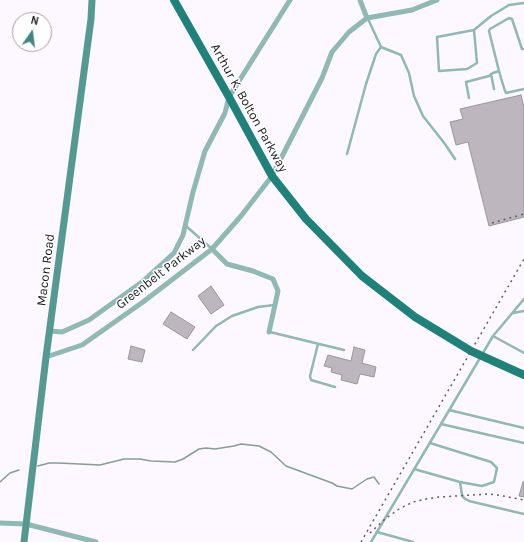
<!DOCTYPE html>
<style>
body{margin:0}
#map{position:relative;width:524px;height:542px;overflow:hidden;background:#fdf7ff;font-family:Karla,sans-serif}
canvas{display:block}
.north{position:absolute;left:12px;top:12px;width:40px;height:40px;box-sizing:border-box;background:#fff;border:1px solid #a3a2a3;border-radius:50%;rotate:14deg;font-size:11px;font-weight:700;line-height:16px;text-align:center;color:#19171a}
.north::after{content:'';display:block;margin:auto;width:14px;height:18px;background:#418780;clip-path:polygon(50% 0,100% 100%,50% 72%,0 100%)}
</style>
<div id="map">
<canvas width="524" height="542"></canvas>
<div class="north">N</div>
</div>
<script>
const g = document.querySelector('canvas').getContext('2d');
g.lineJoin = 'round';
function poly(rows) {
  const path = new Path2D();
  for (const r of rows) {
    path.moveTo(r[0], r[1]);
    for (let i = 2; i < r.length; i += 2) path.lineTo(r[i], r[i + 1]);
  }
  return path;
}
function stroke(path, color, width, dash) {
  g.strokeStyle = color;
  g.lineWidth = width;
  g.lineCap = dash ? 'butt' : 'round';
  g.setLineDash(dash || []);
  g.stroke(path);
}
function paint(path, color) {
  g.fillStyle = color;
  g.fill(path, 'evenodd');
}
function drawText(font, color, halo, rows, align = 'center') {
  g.font = font + ' Karla,sans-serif';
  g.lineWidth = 3;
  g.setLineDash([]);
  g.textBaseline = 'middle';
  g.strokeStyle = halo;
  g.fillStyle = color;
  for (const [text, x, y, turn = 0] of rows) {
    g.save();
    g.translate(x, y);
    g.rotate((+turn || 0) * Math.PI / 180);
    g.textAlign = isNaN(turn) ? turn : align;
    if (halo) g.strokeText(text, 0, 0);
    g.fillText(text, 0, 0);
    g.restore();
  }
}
stroke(poly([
 [38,466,49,463,59,463,100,465,124,459,140,459,151,461,175,462,183,459,199,449,206,448,215,449,234,446,241,444,259,446,271,452,286,466,332,483,337,486,352,489,367,479,374,477,379,484],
 [0,482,10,473,19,470]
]), '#829f9c', 1.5);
const building = poly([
 [521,95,524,107,524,217,489,226,468,142,456,145,450,122,463,119,460,109,521,95],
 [211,286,224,305,211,314,198,296,211,286],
 [171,312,195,327,187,339,163,324,171,312],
 [131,346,145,350,142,362,128,359,131,346],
 [354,347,365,350,362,363,376,367,374,377,360,374,357,384,341,380,342,375,331,372,332,368,324,366,328,355,351,361,354,347],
 [523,482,524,482,524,497,519,496,523,482]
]);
paint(building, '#bdb6bf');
stroke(building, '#9a949c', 1);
stroke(poly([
 [368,19,381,47,401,55,409,73,414,96,423,116,445,144,455,159],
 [474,30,477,63,467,69,439,71,437,37,474,30,491,16,509,5,524,3],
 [499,71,501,78,505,91,506,93,524,89],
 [491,74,494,89],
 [469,98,466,82,489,76,493,73,499,71,489,31,490,29,509,18,512,19,522,49,524,49],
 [347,154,366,84,376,54,381,47],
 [186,226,212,249],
 [513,313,524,311],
 [270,332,344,350],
 [493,336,524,299],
 [318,344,310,376,311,380,335,387],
 [193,350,216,326,232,316,258,307,274,305],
 [524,353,493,336,441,424,524,443],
 [449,410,524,428],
 [414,469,460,482,482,486,494,482,497,468,491,462,430,443],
 [460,482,462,495,464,498,469,501,524,514],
 [377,532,413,542],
 [371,542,441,424]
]), '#8eb9b4', 2.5);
stroke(poly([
 [360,0,367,18],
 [212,249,227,264,253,271,273,279,278,291,269,332],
 [50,331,62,332,89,320,142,282,174,253,183,235,193,192,205,151,225,113,229,97,290,0],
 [46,357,82,345,143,302,212,249,241,216,272,176,322,78,332,52,349,32,367,18,412,10,437,0],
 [0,523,26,524,96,542]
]), '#8eb9b4', 5);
stroke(poly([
 [24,542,46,357,91,19,92,0]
]), '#559a92', 7);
stroke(poly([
 [174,0,229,97,272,176,306,219,362,276,415,317,471,351,524,375]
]), '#1f827a', 8);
stroke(poly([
 [492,223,524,214],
 [370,533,385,519,399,509,413,502,426,499,439,497,489,494,498,495,524,500],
 [361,542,524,259]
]), '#605d61', 1.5, [2, 4]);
drawText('13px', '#19171a', '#fff', [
 ["Arthur K. Bolton Parkway",249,108,61],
 ["Macon Road",46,270,-83],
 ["Greenbelt Parkway",161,273,-38]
]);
</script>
